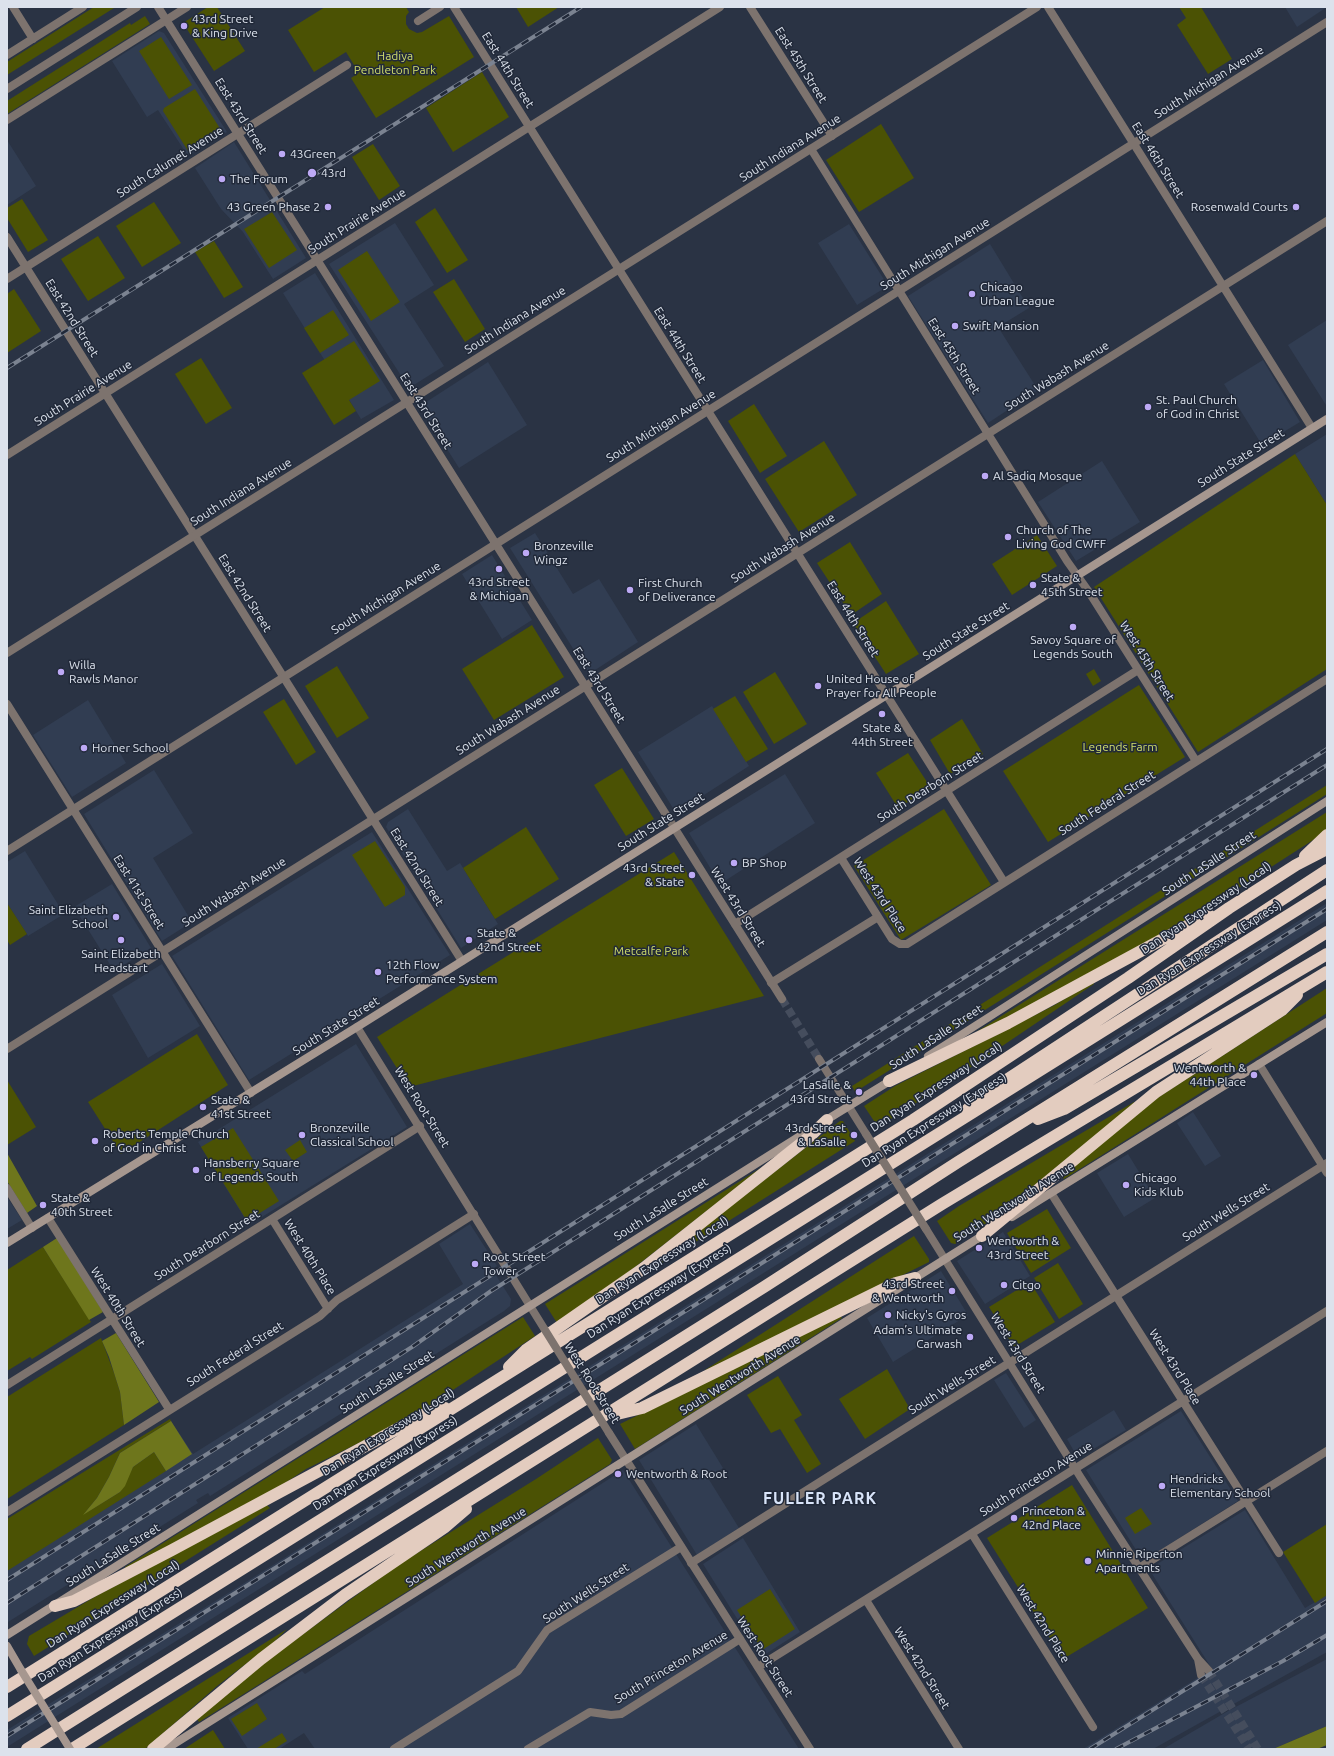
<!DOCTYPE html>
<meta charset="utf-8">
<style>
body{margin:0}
#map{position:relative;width:1334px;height:1756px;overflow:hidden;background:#2a3344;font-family:Ubuntu,sans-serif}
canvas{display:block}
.frame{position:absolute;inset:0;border:8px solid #dce2ec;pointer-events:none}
</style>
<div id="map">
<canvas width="1334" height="1756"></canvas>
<div class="frame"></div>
</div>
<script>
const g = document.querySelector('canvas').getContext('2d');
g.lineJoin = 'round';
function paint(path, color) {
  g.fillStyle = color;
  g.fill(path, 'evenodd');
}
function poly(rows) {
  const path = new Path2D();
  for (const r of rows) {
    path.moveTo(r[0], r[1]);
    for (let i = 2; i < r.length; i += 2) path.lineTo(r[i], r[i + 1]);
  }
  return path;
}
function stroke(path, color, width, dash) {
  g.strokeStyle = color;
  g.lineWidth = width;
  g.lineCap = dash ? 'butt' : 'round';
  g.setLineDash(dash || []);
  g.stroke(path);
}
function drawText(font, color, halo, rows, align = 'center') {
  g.font = font + ' Ubuntu,sans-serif';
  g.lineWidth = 3;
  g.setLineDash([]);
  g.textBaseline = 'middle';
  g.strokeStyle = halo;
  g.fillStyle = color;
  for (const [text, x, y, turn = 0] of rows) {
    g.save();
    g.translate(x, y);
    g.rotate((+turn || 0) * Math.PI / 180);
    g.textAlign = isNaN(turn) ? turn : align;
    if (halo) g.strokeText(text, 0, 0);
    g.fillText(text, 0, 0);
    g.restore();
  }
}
paint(poly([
 [1285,7,1327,7,1297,27],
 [159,31,164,33,227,132,188,156,158,110,147,117,112,61],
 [7,140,36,186,7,205],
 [234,142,306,258,273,279,243,232,221,209,195,168],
 [395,223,434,285,404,304,444,366,409,388,329,264],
 [849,224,888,286,857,305,818,243],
 [990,244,1029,308,998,327,1038,390,988,423,908,296],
 [315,273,394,400,361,419,283,293],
 [1327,320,1327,404,1326,405,1288,345],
 [1263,360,1300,422,1262,445,1224,384],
 [488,362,527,425,459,468,420,406],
 [1327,434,1327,505,1295,454],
 [1102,461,1140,522,1076,561,1038,502],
 [535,533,573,594,599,579,638,642,589,674,510,548],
 [492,555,532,620,502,639,462,574],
 [88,700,126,763,72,797,33,735],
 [712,706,749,766,676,813,638,752],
 [154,770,193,833,153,858,192,922,162,941,84,814],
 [785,774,815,823,720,884,689,833],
 [408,809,447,871,460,863,498,924,461,948,386,827,388,822],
 [372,832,450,955,249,1080,172,956],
 [25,851,64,914,28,936,7,903,7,862],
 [112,884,151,948,114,971,74,907],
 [1327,903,1327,920,7,1747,7,1730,246,1582],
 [162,964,200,1026,148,1058,112,995],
 [356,1044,407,1127,249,1225,198,1142],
 [1193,1112,1221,1156,1205,1166,1177,1123],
 [1128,1154,1155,1198,1124,1217,1097,1173],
 [7,1197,22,1220,7,1229],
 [470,1224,497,1266,492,1269,511,1299,510,1306,504,1311,210,1496,208,1493,196,1500,198,1503,8,1622,7,1561,120,1453,171,1421,193,1454,463,1284,439,1244],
 [1003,1232,1030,1276,985,1304,957,1261],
 [941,1271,968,1315,893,1362,867,1318],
 [1006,1373,1036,1420,1024,1428,994,1380],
 [1114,1410,1126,1430,1078,1458,1067,1439],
 [1181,1411,1238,1501,1143,1561,1086,1470],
 [696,1424,723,1468,708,1478,739,1528,697,1555,639,1460],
 [623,1470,799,1749,315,1749,304,1733,279,1749,248,1749,228,1718,302,1671,305,1674],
 [1245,1510,1305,1608,1327,1595,1327,1652,1153,1749,1083,1749,1212,1669,1149,1569],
 [743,1538,800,1632,761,1657,703,1564],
 [1327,1659,1327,1726,1273,1749,1163,1749,1228,1711]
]), '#313d52');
paint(poly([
 [94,7,114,8,7,75,7,62],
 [208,7,217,7,245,51,214,71,183,23],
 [325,7,406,7,409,12,406,16,406,24,409,29,417,33,422,32,449,16,474,57,376,118,351,78,359,73,346,52,314,72,288,30],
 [516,7,559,7,528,27],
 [1179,7,1201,7,1232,59,1208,74,1177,25,1186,18],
 [145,16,150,24,7,114,7,101,130,23,131,25],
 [161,37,192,85,169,99,139,51],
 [482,72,509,117,453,152,426,108],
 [195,89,221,130,188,151,163,111,164,108],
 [881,124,914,178,859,212,826,160],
 [373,144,400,186,379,200,352,157],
 [22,199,48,240,28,252,7,218,7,208],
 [154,202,181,243,142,267,116,226],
 [435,208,468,260,447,273,415,222],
 [272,212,297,250,269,268,244,229],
 [98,236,125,278,88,301,61,259],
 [214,241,243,287,224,298,195,252],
 [367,251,400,302,371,321,338,270],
 [454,279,485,329,465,342,433,292],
 [14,289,41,331,7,353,7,294],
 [333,310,349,335,320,353,304,328],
 [354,341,380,381,349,400,356,411,334,425,302,373],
 [201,358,232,408,206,424,175,374],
 [754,404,787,456,760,473,728,421],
 [824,441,857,495,799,532,765,479],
 [1295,454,1327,505,1327,669,1198,752,1094,587],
 [1037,535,1057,566,1012,595,992,564],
 [850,542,882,594,851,615,817,563],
 [886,601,919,654,886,674,853,623],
 [532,625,564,677,494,720,462,669],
 [337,666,369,718,337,738,305,686],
 [1094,669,1101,681,1093,686,1086,674],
 [775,672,807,724,774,744,743,692],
 [1139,685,1185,757,1048,842,1003,771],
 [735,696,768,749,746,762,713,709],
 [284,699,316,752,296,765,263,712],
 [962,719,983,754,950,774,930,740],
 [908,753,931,788,898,808,876,773],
 [622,768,654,819,626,836,594,785],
 [1327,785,1327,794,855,1092,852,1086],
 [944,809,991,885,901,940,854,866],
 [1327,812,1327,831,1206,909,1008,1018,976,1032],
 [526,827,559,879,495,919,463,868],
 [375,841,405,887,405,895,385,907,352,855],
 [674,852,764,996,409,1087,377,1037],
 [7,903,27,934,10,945,7,940],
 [1093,982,1094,984,946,1084,878,1127,864,1106,895,1086,1053,1006],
 [1327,988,1327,1013,1064,1179,1061,1176,1148,1104],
 [197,1034,228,1085,121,1154,88,1102],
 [7,1080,36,1127,7,1145],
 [1134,1102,1135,1104,991,1220,955,1244,951,1243,937,1221,959,1206],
 [840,1121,843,1121,855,1141,656,1267,655,1265],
 [233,1128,279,1201,247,1221,201,1147],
 [300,1140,307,1152,293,1161,285,1150],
 [764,1166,621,1278,557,1323,545,1304],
 [1047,1209,1071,1248,1031,1273,1007,1233],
 [914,1236,929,1259,929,1262,706,1372,705,1370],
 [43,1247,91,1322,32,1359,30,1357,7,1371,7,1270],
 [1058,1263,1083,1304,1059,1319,1034,1278],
 [1030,1282,1055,1322,1014,1347,989,1307],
 [840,1316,842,1318,635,1449,620,1424],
 [523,1317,535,1336,430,1405,391,1427,306,1469,273,1491,126,1569,125,1567],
 [101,1338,114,1373,120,1392,124,1425,7,1499,7,1397],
 [887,1369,910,1409,865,1439,839,1399],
 [778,1376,802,1415,794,1420,821,1464,807,1473,780,1429,771,1433,747,1395],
 [170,1419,171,1421,120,1453,109,1477,97,1498,84,1514,120,1492,133,1467,154,1452,166,1471,7,1571,7,1519],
 [598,1438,612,1460,610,1464,199,1722,197,1719,269,1659,398,1565,536,1479],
 [1072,1485,1148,1608,1063,1659,987,1538],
 [267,1505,270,1508,34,1656,27,1644,29,1636,98,1595],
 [1141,1508,1152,1524,1135,1534,1125,1518],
 [1327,1524,1327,1595,1315,1603,1283,1552],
 [770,1589,795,1629,762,1650,737,1610],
 [287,1629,273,1643,217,1686,145,1749,96,1749],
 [257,1703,267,1719,242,1736,231,1719],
 [213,1730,225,1749,184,1749],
 [282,1733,287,1741,274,1749,256,1749]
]), '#4b5204');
paint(poly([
 [7,1153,37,1206,27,1213,7,1181],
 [57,1238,103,1312,89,1320,43,1247],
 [116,1333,159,1402,124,1425,120,1392,109,1357,102,1341],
 [171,1421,192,1454,166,1471,154,1452,133,1467,125,1486,120,1492,83,1515,97,1498,109,1477,120,1453],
 [1327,1726,1327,1745,1317,1749,1273,1749]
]), '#6e761c');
stroke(poly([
 [782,999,819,1059],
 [1209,1671,1258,1749],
 [1201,1675,1249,1749]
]), '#454d5d', 8, [8, 4]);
stroke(poly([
 [13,7,33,39],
 [454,7,1004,882],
 [750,7,832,136],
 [1048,7,1312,428],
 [418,21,440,7],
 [7,55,83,7],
 [7,120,187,7],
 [811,149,1067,561,1089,592,1196,761],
 [7,237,462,961],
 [7,279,347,65],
 [7,455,720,7],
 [7,704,251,1093],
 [841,858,892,939,900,944,907,944,1327,679],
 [735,924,1138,670],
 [771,983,878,917],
 [7,1049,1327,221],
 [1259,1064,1327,1173],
 [7,1188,32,1228],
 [1051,1193,1279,1553],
 [48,1218,169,1409],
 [272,1219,328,1309],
 [7,1385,420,1126],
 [7,1512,320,1316,337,1300,474,1214],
 [972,1534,1093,1727],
 [691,1563,1327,1163],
 [1139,1568,1327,1451],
 [866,1600,959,1749],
 [758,1667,1327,1311],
 [394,1749,518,1671,547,1630,681,1547],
 [528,1749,590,1712,611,1715,621,1714,740,1639]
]), '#7d736e', 8);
stroke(poly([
 [158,7,782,999],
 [7,89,137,7],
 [7,653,1037,7],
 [7,851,1327,22],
 [357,1027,545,1330],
 [819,1059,866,1134],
 [926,1229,1081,1478,1198,1659,1209,1671],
 [609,1433,810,1749],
 [1198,1659,1201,1675]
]), '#7d736e', 8);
stroke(poly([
 [928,1056,1327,801],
 [823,1122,893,1079],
 [1012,1217,1327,1022],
 [7,1243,357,1027,1327,419],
 [7,1635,808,1131],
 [7,1646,21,1670],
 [166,1749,985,1234]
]), '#a6978f', 8);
stroke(poly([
 [1305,856,1327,835],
 [889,1081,1008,1023,1198,920,1209,915],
 [967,1110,982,1096,1327,870],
 [1038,1119,1064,1109,1327,954],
 [982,1236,1156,1092,1282,1010,1297,995],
 [509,1367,526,1350,644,1268,808,1138,827,1120],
 [613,1415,642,1408,896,1283,915,1278],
 [55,1606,74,1601,172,1550,425,1414,445,1408],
 [7,1687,913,1120,1128,978,1229,908,1296,865,1327,849],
 [7,1716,1327,891],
 [27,1749,764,1287,958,1162,1327,932],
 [72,1749,942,1204,1327,972],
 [153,1749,261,1659,345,1595,445,1527,466,1509]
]), '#e3ccbf', 12);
const rail = poly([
 [7,368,581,7],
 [7,1580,1327,749],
 [7,1603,412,1347,491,1291,1327,765],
 [7,1736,1327,909],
 [1090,1749,1327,1601],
 [1116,1749,1283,1661,1327,1635]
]);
stroke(rail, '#7b8391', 4);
stroke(rail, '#212939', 2.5, [8]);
stroke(poly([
 [866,1134,926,1229],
 [545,1330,609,1433]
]), '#7d736e', 8);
stroke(poly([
 [21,1670,70,1749]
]), '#a6978f', 8);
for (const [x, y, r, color] of [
 [184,26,4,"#bda9f5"],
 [282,154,4,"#bda9f5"],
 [312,173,5,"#bda9f5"],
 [222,179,4,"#bda9f5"],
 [328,207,4,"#bda9f5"],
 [1296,207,4,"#bda9f5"],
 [972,294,4,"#bda9f5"],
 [955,326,4,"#bda9f5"],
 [1148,407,4,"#bda9f5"],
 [985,476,4,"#bda9f5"],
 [1008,537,4,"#bda9f5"],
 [526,553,4,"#bda9f5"],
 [499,569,4,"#bda9f5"],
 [1033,585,4,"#bda9f5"],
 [630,590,4,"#bda9f5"],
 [1073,627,4,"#bda9f5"],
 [61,672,4,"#bda9f5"],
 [818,686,4,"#bda9f5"],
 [882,714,4,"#bda9f5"],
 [84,748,4,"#bda9f5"],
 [734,863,4,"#bda9f5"],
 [692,875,4,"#bda9f5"],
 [116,917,4,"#bda9f5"],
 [121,940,4,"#bda9f5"],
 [469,940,4,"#bda9f5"],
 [378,972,4,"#bda9f5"],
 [1254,1075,4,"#bda9f5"],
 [859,1092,4,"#bda9f5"],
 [203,1107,4,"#bda9f5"],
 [302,1135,4,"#bda9f5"],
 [854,1135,4,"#bda9f5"],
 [95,1141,4,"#bda9f5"],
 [196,1170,4,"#bda9f5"],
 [1126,1185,4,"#bda9f5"],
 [43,1205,4,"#bda9f5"],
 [979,1248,4,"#bda9f5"],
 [475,1264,4,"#bda9f5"],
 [1004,1285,4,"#bda9f5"],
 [952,1291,4,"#bda9f5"],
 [888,1315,4,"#bda9f5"],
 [970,1337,4,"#bda9f5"],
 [618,1474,4,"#bda9f5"],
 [1162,1486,4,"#bda9f5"],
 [1014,1518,4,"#bda9f5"],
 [1088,1561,4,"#bda9f5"]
]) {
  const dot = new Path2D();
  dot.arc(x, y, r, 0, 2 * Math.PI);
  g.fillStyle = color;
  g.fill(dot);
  stroke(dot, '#212939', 1.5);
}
drawText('12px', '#dce2ec', '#212939', [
 ["43rd Street",192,19],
 ["& King Drive",192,33],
 ["43Green",290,154],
 ["43rd",321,173],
 ["The Forum",230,179],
 ["43 Green Phase 2",320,207,"right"],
 ["Rosenwald Courts",1288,207,"right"],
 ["Chicago",980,287],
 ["Urban League",980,301],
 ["Swift Mansion",963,326],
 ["St. Paul Church",1156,400],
 ["of God in Christ",1156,414],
 ["Al Sadiq Mosque",993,476],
 ["Church of The",1016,530],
 ["Living God CWFF",1016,544],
 ["Bronzeville",534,546],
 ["Wingz",534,560],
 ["State &",1041,578],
 ["45th Street",1041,592],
 ["43rd Street",499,582,"center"],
 ["& Michigan",499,596,"center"],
 ["First Church",638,583],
 ["of Deliverance",638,597],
 ["Savoy Square of",1073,640,"center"],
 ["Legends South",1073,654,"center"],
 ["Willa",69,665],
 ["Rawls Manor",69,679],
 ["United House of",826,679],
 ["Prayer for All People",826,693],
 ["State &",882,728,"center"],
 ["44th Street",882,742,"center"],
 ["Horner School",92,748],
 ["BP Shop",742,863],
 ["43rd Street",684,868,"right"],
 ["& State",684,882,"right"],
 ["Saint Elizabeth",108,910,"right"],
 ["School",108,924,"right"],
 ["State &",477,933],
 ["42nd Street",477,947],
 ["Saint Elizabeth",121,954,"center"],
 ["Headstart",121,968,"center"],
 ["12th Flow",386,965],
 ["Performance System",386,979],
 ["Wentworth &",1246,1068,"right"],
 ["44th Place",1246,1082,"right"],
 ["LaSalle &",851,1085,"right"],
 ["43rd Street",851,1099,"right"],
 ["State &",211,1100],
 ["41st Street",211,1114],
 ["Bronzeville",310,1128],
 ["Classical School",310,1142],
 ["43rd Street",846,1128,"right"],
 ["& LaSalle",846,1142,"right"],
 ["Roberts Temple Church",103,1134],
 ["of God in Christ",103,1148],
 ["Hansberry Square",204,1163],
 ["of Legends South",204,1177],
 ["Chicago",1134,1178],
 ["Kids Klub",1134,1192],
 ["State &",51,1198],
 ["40th Street",51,1212],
 ["Wentworth &",987,1241],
 ["43rd Street",987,1255],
 ["Root Street",483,1257],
 ["Tower",483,1271],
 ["43rd Street",944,1284,"right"],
 ["& Wentworth",944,1298,"right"],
 ["Citgo",1012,1285],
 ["Nicky's Gyros",896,1315],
 ["Adam’s Ultimate",962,1330,"right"],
 ["Carwash",962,1344,"right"],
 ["Wentworth & Root",626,1474],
 ["Hendricks",1170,1479],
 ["Elementary School",1170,1493],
 ["Princeton &",1022,1511],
 ["42nd Place",1022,1525],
 ["Minnie Riperton",1096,1554],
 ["Apartments",1096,1568]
], 'left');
drawText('12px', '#d1de6b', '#212939', [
 ["Hadiya",395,56],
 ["Pendleton Park",395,70],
 ["Legends Farm",1120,747],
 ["Metcalfe Park",651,951]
]);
drawText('12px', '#dce2ec', '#212939', [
 ["East 45th Street",801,65,58],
 ["East 44th Street",508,70,58],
 ["South Michigan Avenue",1209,82,-32],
 ["East 43rd Street",241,116,58],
 ["South Indiana Avenue",790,148,-32],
 ["East 46th Street",1158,160,58],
 ["South Calumet Avenue",170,162,-32],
 ["South Prairie Avenue",357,221,-32],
 ["South Michigan Avenue",935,254,-32],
 ["East 42nd Street",72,318,58],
 ["South Indiana Avenue",515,320,-32],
 ["East 44th Street",680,345,58],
 ["East 45th Street",954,356,58],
 ["South Wabash Avenue",1057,376,-32],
 ["South Prairie Avenue",83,393,-32],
 ["East 43rd Street",426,411,58],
 ["South Michigan Avenue",661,426,-32],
 ["South State Street",1241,458,-32],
 ["South Indiana Avenue",241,492,-32],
 ["South Wabash Avenue",783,548,-32],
 ["East 42nd Street",245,593,58],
 ["South Michigan Avenue",386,598,-32],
 ["East 44th Street",853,619,58],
 ["South State Street",966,631,-32],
 ["West 45th Street",1147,661,58],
 ["East 43rd Street",599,685,58],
 ["South Wabash Avenue",508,720,-32],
 ["South Dearborn Street",930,787,-32],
 ["South Federal Street",1107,803,-32],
 ["South State Street",661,822,-32],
 ["South LaSalle Street",1209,863,-33],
 ["East 42nd Street",417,867,58],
 ["East 41st Street",139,892,58],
 ["South Wabash Avenue",234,892,-32],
 ["West 43rd Place",880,895,57],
 ["West 43rd Street",738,907,58],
 ["Dan Ryan Expressway (Local)",1206,908,-34],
 ["Dan Ryan Expressway (Express)",1209,948,-32],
 ["South State Street",336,1026,-32],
 ["South LaSalle Street",936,1037,-33],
 ["Dan Ryan Expressway (Local)",936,1087,-33],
 ["West Root Street",422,1107,58],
 ["Dan Ryan Expressway (Express)",934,1120,-32],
 ["South Wentworth Avenue",1014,1202,-32],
 ["South LaSalle Street",661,1209,-32],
 ["South Wells Street",1226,1212,-32],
 ["South Dearborn Street",207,1245,-32],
 ["West 40th Place",310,1257,58],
 ["Dan Ryan Expressway (Local)",662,1260,-32],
 ["Dan Ryan Expressway (Express)",659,1291,-32],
 ["West 40th Street",118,1307,58],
 ["West 43rd Street",1018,1353,58],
 ["South Federal Street",235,1354,-32],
 ["West 43rd Place",1175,1367,58],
 ["South Wentworth Avenue",740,1375,-32],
 ["South LaSalle Street",387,1382,-32],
 ["West Root Street",592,1383,58],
 ["South Wells Street",952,1385,-32],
 ["Dan Ryan Expressway (Local)",388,1432,-32],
 ["Dan Ryan Expressway (Express)",385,1463,-32],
 ["South Princeton Avenue",1036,1479,-32],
 ["South Wentworth Avenue",466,1547,-32],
 ["South LaSalle Street",113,1555,-32],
 ["South Wells Street",586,1593,-33],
 ["Dan Ryan Expressway (Local)",113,1604,-32],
 ["West 42nd Place",1043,1624,58],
 ["Dan Ryan Expressway (Express)",110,1635,-32],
 ["West Root Street",765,1657,57],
 ["South Princeton Avenue",671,1667,-31],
 ["West 42nd Street",922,1668,58]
]);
g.letterSpacing = '1px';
drawText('bold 16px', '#d8e4f9', '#212939', [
 ["FULLER PARK",820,1499]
]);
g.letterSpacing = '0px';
</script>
